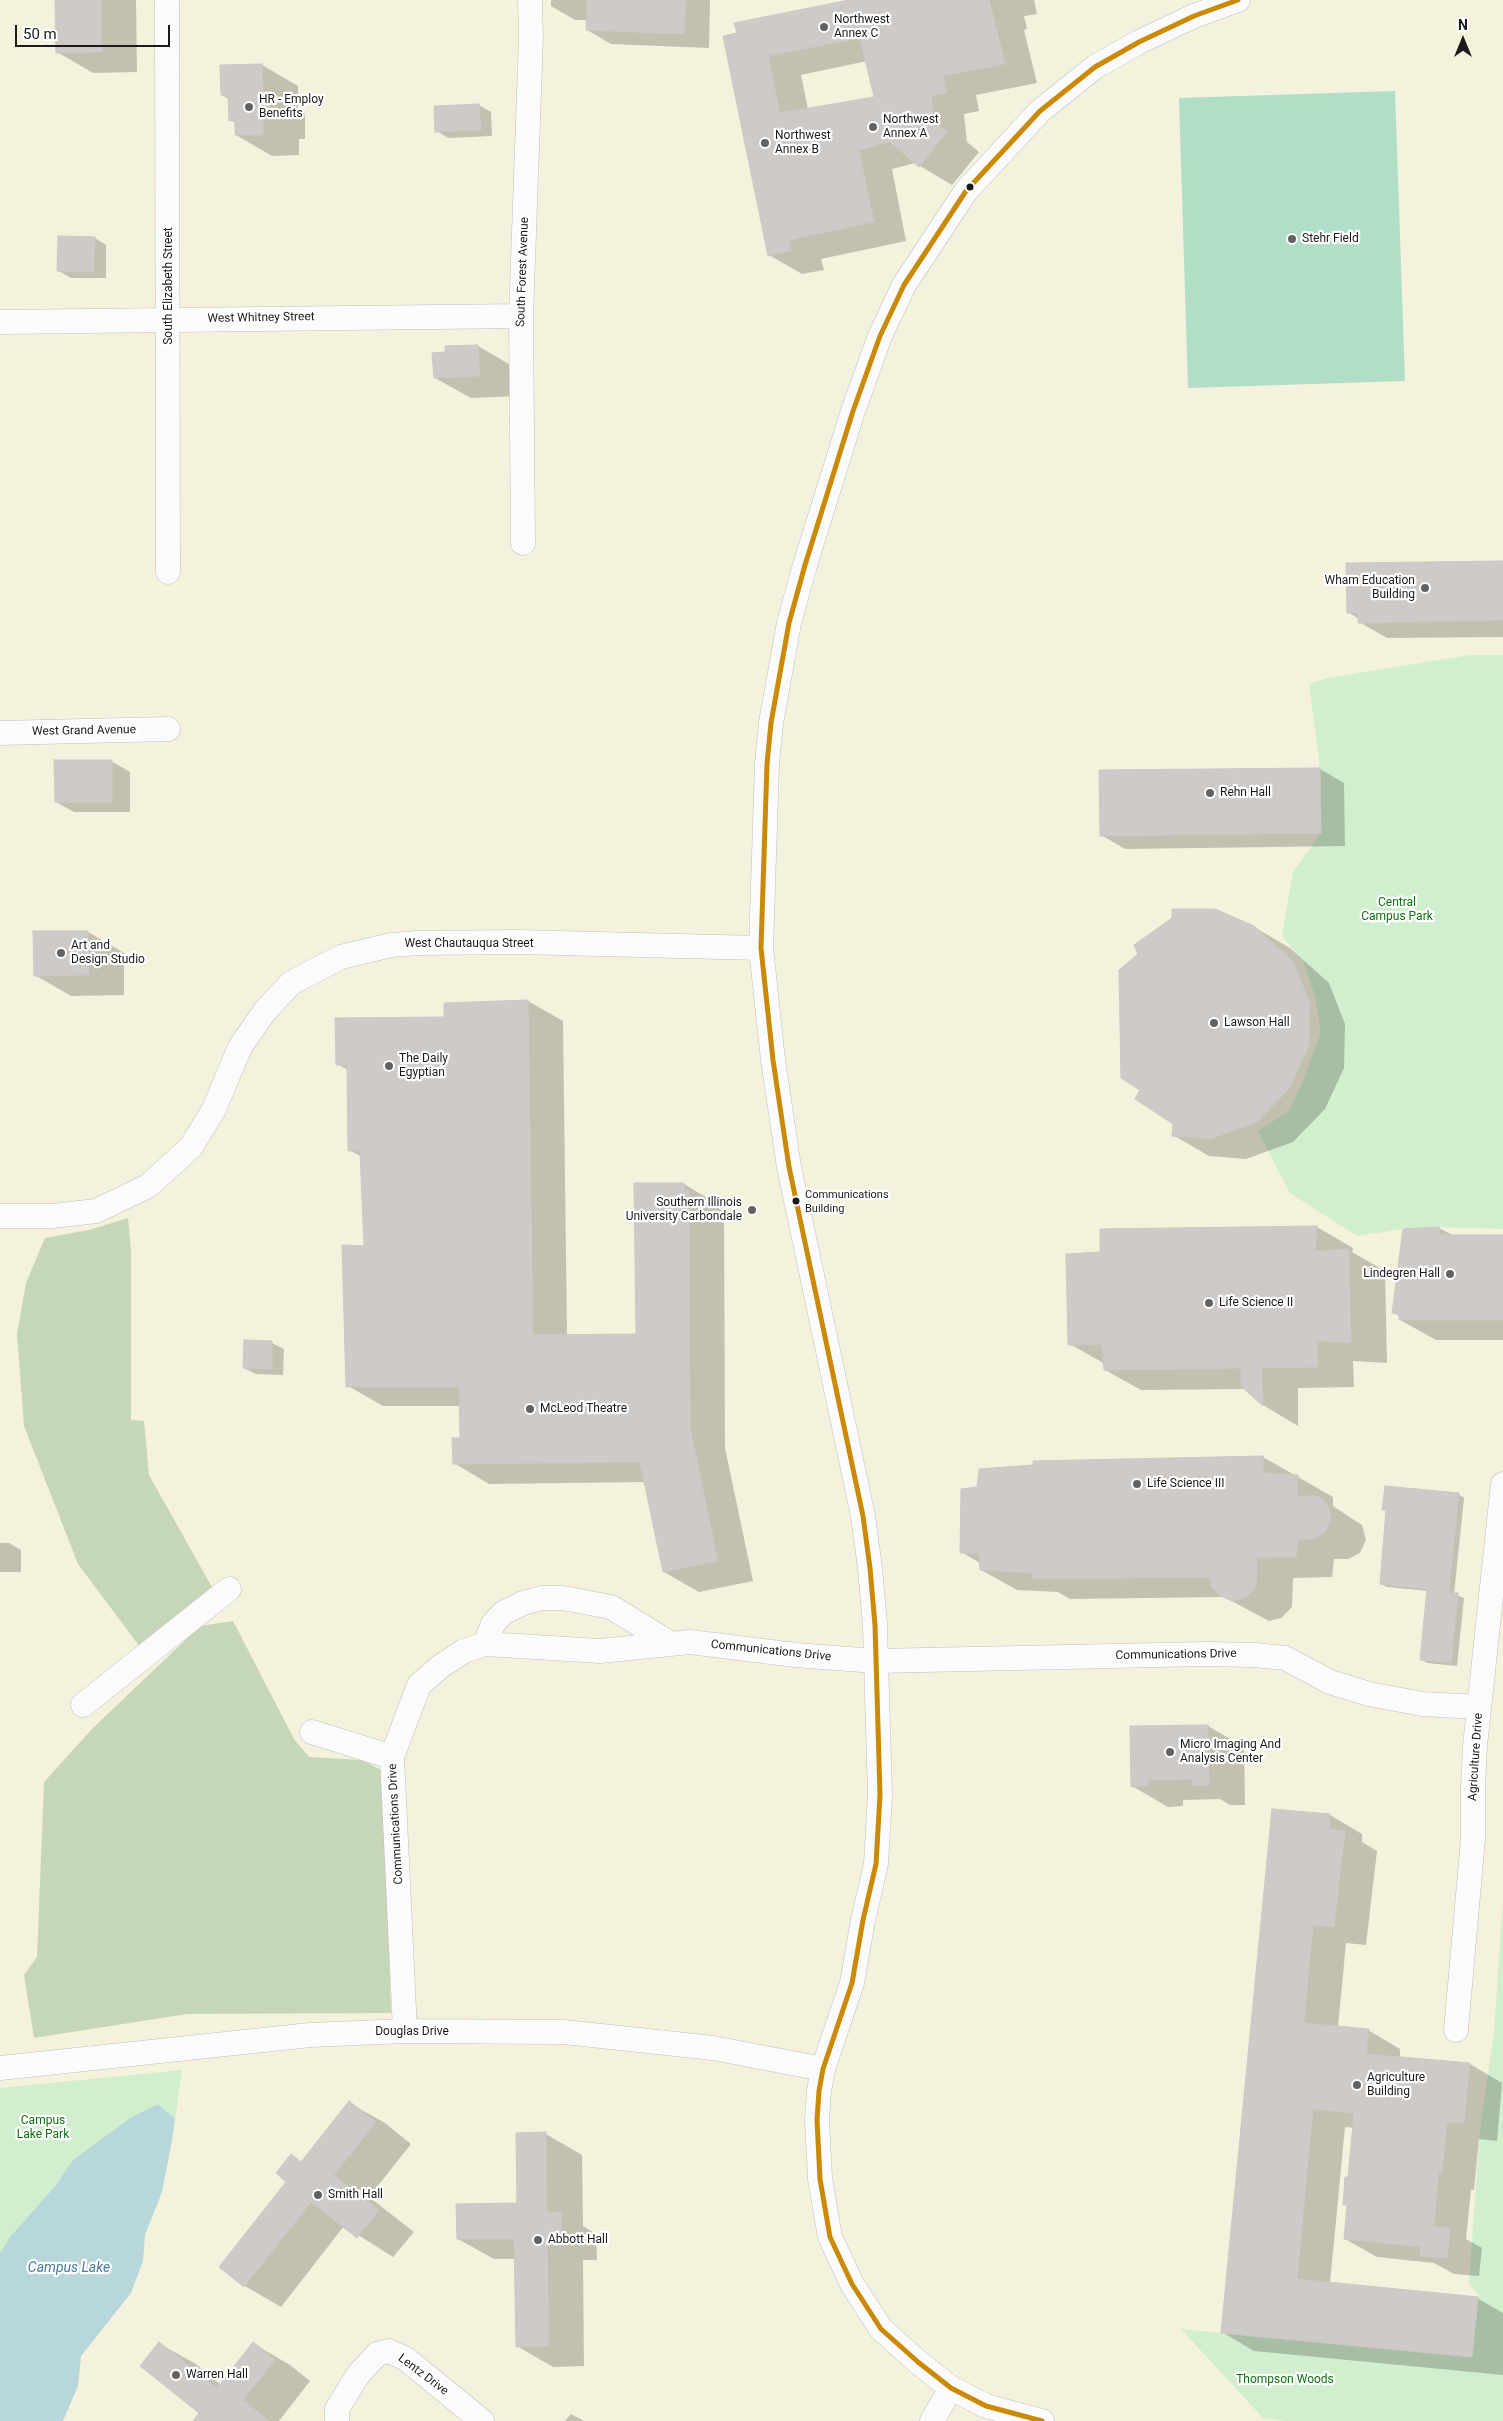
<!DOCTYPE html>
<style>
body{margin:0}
#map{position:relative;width:1503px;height:2421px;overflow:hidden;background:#e9e6e3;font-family:Roboto,sans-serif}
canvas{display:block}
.north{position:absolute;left:1438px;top:15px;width:50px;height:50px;-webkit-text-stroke:4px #fff;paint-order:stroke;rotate:0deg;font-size:14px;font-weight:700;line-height:20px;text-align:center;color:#1b1b1b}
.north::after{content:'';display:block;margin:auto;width:18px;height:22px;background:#1b1b1b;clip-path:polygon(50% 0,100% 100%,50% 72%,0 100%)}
.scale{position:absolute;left:15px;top:25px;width:155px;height:22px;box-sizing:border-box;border:2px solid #1b1b1b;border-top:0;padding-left:6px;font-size:15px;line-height:18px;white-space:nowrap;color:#1b1b1b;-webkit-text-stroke:4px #fff;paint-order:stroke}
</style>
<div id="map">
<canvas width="1503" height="2421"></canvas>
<div class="north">N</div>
<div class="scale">50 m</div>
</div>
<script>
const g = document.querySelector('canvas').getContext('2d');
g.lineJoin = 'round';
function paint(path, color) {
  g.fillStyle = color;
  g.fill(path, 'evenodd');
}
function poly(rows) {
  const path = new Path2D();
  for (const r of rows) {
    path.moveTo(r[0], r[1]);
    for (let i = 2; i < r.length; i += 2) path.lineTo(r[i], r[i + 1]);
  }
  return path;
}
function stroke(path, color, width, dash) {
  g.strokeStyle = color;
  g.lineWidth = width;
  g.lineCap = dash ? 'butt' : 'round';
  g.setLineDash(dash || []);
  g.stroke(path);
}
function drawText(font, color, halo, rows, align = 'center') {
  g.font = font + ' Roboto,sans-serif';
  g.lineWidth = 4.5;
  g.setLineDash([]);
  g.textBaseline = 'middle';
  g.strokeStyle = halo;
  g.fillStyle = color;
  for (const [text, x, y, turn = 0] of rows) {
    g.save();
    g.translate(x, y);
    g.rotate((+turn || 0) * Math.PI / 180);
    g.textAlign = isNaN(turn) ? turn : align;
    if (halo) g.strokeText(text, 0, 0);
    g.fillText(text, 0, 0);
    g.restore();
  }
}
paint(poly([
 [0,0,1503,0,1503,2421,0,2421]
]), '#f4f1dd');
paint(poly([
 [128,1218,131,1250,131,1420,144,1421,149,1475,218,1598,146,1655,78,1564,24,1426,17,1334,26,1283,45,1238,89,1230],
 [233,1621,294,1739,309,1757,362,1760,383,1771,391,2013,187,2014,34,2038,24,1975,37,1957,44,1782,92,1729,200,1626]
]), '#c6d6b9');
paint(poly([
 [1470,655,1503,655,1503,1229,1439,1227,1403,1229,1357,1236,1290,1193,1258,1131,1289,1111,1302,1083,1321,1033,1315,996,1303,961,1282,936,1293,872,1321,833,1320,768,1309,684,1327,678],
 [1503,1899,1503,2421,1284,2421,1263,2418,1181,2329,1472,2357,1479,2296,1469,2283,1480,2129,1494,2033],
 [182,2070,175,2119,158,2104,130,2118,73,2160,56,2185,11,2236,0,2253,0,2088]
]), '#d1eecf');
paint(poly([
 [1395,91,1405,381,1188,388,1179,98]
]), '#b0dec7');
paint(poly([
 [158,2104,175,2119,172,2140,162,2192,145,2235,143,2261,131,2293,81,2356,78,2386,63,2421,0,2421,0,2253,11,2236,56,2185,73,2160,130,2118]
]), '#b7d7db');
paint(poly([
 [56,0,136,0,137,72,93,73,57,52],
 [551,0,710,0,709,48,611,44,587,30,587,20,575,20,551,6],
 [855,0,1034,0,1037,14,1024,16,1027,29,1024,30,1037,83,976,95,979,111,964,114,967,142,979,152,952,185,915,163,892,169,906,241,821,259,824,270,802,274,769,255,725,37],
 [867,61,876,98,808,109,801,75],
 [262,65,298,86,298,110,305,114,305,139,299,139,299,155,272,156,236,135,236,123,230,120,229,99,222,95],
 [479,105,491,112,492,136,448,138,437,131,435,108],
 [95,238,106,245,106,278,71,278,59,271],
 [478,346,514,367,515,396,471,398,435,378],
 [1503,562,1503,637,1387,638,1359,622,1359,619,1348,612],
 [111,761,130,772,130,812,74,812,56,802],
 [1320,769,1344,783,1345,846,1125,849,1101,835],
 [1254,927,1290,948,1329,983,1345,1024,1344,1068,1325,1109,1293,1142,1246,1159,1209,1156,1173,1135],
 [88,932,124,953,124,995,71,996,35,975],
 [528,1001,563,1021,567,1336,637,1336,684,1184,719,1205,719,1209,724,1212,725,1448,753,1581,699,1592,664,1572,645,1482,489,1484,454,1463,461,1439,460,1406,383,1406,348,1386,366,1247,362,1157,349,1150,349,1071,338,1064,445,1019],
 [1317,1227,1353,1248,1352,1252,1385,1271,1387,1363,1353,1361,1354,1387,1298,1388,1298,1426,1263,1405,1246,1389,1141,1390,1105,1370,1105,1364,1070,1344,1101,1254],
 [1439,1228,1454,1236,1503,1236,1503,1340,1436,1340,1400,1320,1400,1317,1393,1312],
 [245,1342,272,1343,284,1349,283,1375,256,1374,244,1368],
 [1263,1457,1333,1497,1333,1506,1362,1525,1366,1540,1360,1553,1348,1559,1334,1559,1332,1577,1293,1578,1292,1607,1281,1618,1269,1621,1224,1597,1070,1599,1058,1592,1017,1590,981,1570,981,1564,962,1552],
 [1458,1494,1464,1498,1454,1594,1464,1598,1457,1666,1427,1663,1421,1659,1428,1591,1387,1587,1381,1584,1387,1511,1384,1509],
 [0,1543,9,1543,21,1550,21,1572,0,1572],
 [1208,1726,1244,1747,1245,1805,1230,1805,1220,1799,1183,1800,1183,1806,1168,1807,1132,1786],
 [1273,1810,1330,1815,1362,1834,1362,1842,1377,1851,1366,1945,1346,1943,1338,2027,1368,2030,1400,2049,1400,2058,1470,2064,1502,2083,1497,2141,1479,2139,1474,2190,1471,2190,1466,2239,1482,2248,1479,2276,1454,2274,1434,2263,1377,2257,1345,2239,1348,2206,1344,2204,1349,2179,1354,2128,1345,2127,1330,2283,1477,2298,1503,2313,1503,2375,1254,2351,1222,2332],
 [349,2103,385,2123,411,2144,369,2197,414,2232,393,2257,344,2226,281,2307,245,2286,221,2267,288,2182,291,2156,302,2162],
 [546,2134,582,2155,583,2226,596,2234,597,2260,583,2260,584,2366,553,2367,517,2346,516,2259,494,2259,458,2239,518,2204],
 [160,2344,196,2364,221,2385,254,2344,290,2365,310,2381,279,2421,195,2421,201,2413],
 [571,2414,584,2421,565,2421]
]), '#0003');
const building = poly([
 [55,0,101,0,102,52,56,53,55,0],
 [587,0,686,0,684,34,586,30,587,0],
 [849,0,989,0,1005,64,943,76,946,93,931,96,935,122,947,132,919,167,890,142,859,150,874,222,789,240,791,251,768,256,723,36,737,33,734,23,849,0],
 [860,38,874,97,780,113,768,56,860,38],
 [262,64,263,92,269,92,270,119,263,119,263,135,235,135,235,120,229,121,228,95,221,95,220,65,262,64],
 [479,104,481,130,435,132,434,106,479,104],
 [58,236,95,237,94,272,57,271,58,236],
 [478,345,480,376,434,378,432,353,445,352,445,346,478,345],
 [1503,561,1503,620,1358,623,1358,613,1347,613,1346,563,1503,561],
 [54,760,112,760,112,802,55,802,54,760],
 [1320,768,1321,833,1100,836,1099,770,1320,768],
 [1172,909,1215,909,1254,926,1293,961,1310,1003,1309,1046,1289,1089,1257,1122,1210,1139,1172,1136,1173,1124,1135,1099,1140,1090,1121,1078,1119,970,1138,954,1134,945,1172,918,1172,909],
 [33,931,88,931,89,975,34,976,33,931],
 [528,1000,533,1335,636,1334,634,1183,684,1183,684,1191,689,1190,690,1427,718,1561,663,1572,640,1462,453,1464,452,1438,460,1438,459,1387,346,1387,342,1245,364,1246,360,1151,348,1151,347,1065,336,1065,335,1018,444,1017,444,1003,528,1000],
 [1317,1226,1315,1251,1349,1249,1351,1343,1317,1341,1318,1367,1262,1368,1263,1406,1241,1386,1241,1368,1104,1370,1102,1344,1068,1345,1066,1254,1100,1252,1100,1229,1317,1226],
 [1439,1227,1439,1235,1503,1235,1503,1320,1399,1320,1399,1314,1392,1313,1403,1229,1439,1227],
 [244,1340,272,1341,272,1369,243,1368,244,1340],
 [1263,1456,1263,1473,1298,1475,1297,1496,1317,1496,1327,1503,1331,1519,1324,1533,1312,1539,1298,1539,1296,1557,1257,1558,1256,1587,1245,1598,1232,1601,1221,1596,1211,1587,1210,1577,1033,1579,1033,1573,980,1570,979,1553,960,1553,961,1489,977,1487,979,1469,1033,1465,1033,1461,1263,1456],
 [1385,1486,1459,1493,1449,1593,1458,1593,1451,1663,1420,1660,1427,1589,1380,1584,1386,1510,1382,1510,1385,1486],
 [1208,1725,1209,1785,1192,1785,1192,1779,1148,1780,1148,1786,1131,1787,1130,1726,1208,1725],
 [1272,1809,1330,1814,1329,1829,1345,1831,1334,1927,1313,1925,1304,2023,1369,2029,1366,2054,1470,2063,1464,2123,1447,2122,1442,2172,1439,2172,1434,2226,1450,2228,1447,2258,1420,2256,1421,2247,1344,2239,1347,2205,1343,2205,1345,2177,1348,2177,1354,2113,1313,2109,1297,2279,1478,2297,1472,2357,1221,2333,1272,1809],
 [349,2101,376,2122,334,2175,379,2210,357,2238,311,2202,244,2287,219,2267,286,2182,276,2173,291,2154,301,2162,349,2101],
 [546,2132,547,2212,561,2212,561,2240,547,2240,549,2346,516,2347,514,2239,457,2239,456,2204,517,2203,516,2133,546,2132],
 [159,2342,217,2388,253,2342,275,2360,243,2400,269,2421,193,2421,199,2413,140,2366,159,2342]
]);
paint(building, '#cecac8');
stroke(building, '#ccc8c5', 1);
const minor = poly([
 [167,0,168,572],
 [0,322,521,316],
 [523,543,521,316,531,37,530,0],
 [0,733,168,729],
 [0,1216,53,1216,96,1211,148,1186,191,1147,214,1109,240,1047,265,1011,291,983,341,957,391,945,419,943,518,942,761,948],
 [485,1644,493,1624,503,1613,523,1603,542,1598,563,1598,611,1607,668,1642],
 [83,1705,229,1589],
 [312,1732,392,1757],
 [1456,2030,1473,1839,1473,1787,1475,1746,1503,1484],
 [405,2031,392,1757,419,1685,441,1666,464,1651,485,1644,600,1651,690,1642,795,1655,876,1661,1207,1654,1255,1655,1285,1658,1330,1682,1369,1694,1422,1704,1479,1707],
 [0,2068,310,2035,405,2031,564,2032,713,2048,823,2069],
 [337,2421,337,2409,358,2375,377,2354,389,2351,406,2359,482,2421],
 [932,2421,951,2388],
 [1042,2421,986,2406,951,2388,918,2362,881,2329,852,2284,830,2237,820,2179,817,2120,819,2091,823,2069,852,1983,863,1920,876,1864,880,1795,875,1625,870,1568,863,1516,789,1167,773,1060,761,948,767,764,771,723,789,623,805,565,853,411,880,336,904,285,966,191,1040,111,1095,67,1139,42,1194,16,1238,0]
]);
stroke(minor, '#c0bfbe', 25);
stroke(minor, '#fcfbfb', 24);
stroke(poly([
 [1042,2421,986,2406,951,2388,918,2362,881,2329,852,2284,830,2237,820,2179,817,2120,819,2091,823,2069,852,1983,863,1920,876,1864,880,1795,875,1625,870,1568,863,1516,789,1167,773,1060,761,948,767,764,771,723,789,623,805,565,853,411,880,336,904,285,966,191,1040,111,1095,67,1139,42,1194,16,1238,0]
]), '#cb8a05', 5);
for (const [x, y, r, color] of [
 [824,27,5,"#636261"],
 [249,107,5,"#636261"],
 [873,127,5,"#636261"],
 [765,143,5,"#636261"],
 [970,187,4.5,"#1b1b1b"],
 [1292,239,5,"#636261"],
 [1425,588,5,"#636261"],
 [1210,793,5,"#636261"],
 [61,953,5,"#636261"],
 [1214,1023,5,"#636261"],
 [389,1066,5,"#636261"],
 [796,1201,4.5,"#1b1b1b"],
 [752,1210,5,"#636261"],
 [1450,1274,5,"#636261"],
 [1209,1303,5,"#636261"],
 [530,1409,5,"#636261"],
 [1137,1484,5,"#636261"],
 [1170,1752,5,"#636261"],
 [1357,2085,5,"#636261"],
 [318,2195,5,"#636261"],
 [538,2240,5,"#636261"],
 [176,2375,5,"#636261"]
]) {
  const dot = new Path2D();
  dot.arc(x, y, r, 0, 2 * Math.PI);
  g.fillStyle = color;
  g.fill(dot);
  stroke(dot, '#fff', 2);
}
drawText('11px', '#1b1b1b', '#fff', [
 ["Communications",805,1195],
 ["Building",805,1209]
], 'left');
drawText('12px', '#1b1b1b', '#fff', [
 ["Northwest",834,20],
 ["Annex C",834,34],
 ["HR - Employ",259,100],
 ["Benefits",259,114],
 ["Northwest",883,120],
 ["Annex A",883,134],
 ["Northwest",775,136],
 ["Annex B",775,150],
 ["Stehr Field",1302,239],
 ["Wham Education",1415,581,"right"],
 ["Building",1415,595,"right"],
 ["Rehn Hall",1220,793],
 ["Art and",71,946],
 ["Design Studio",71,960],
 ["Lawson Hall",1224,1023],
 ["The Daily",399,1059],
 ["Egyptian",399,1073],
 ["Southern Illinois",742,1203,"right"],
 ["University Carbondale",742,1217,"right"],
 ["Lindegren Hall",1440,1274,"right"],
 ["Life Science II",1219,1303],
 ["McLeod Theatre",540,1409],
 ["Life Science III",1147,1484],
 ["Micro Imaging And",1180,1745],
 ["Analysis Center",1180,1759],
 ["Agriculture",1367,2078],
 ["Building",1367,2092],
 ["Smith Hall",328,2195],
 ["Abbott Hall",548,2240],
 ["Warren Hall",186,2375]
], 'left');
drawText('12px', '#1b1b1b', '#fff', [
 ["South Forest Avenue",523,272,-88],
 ["South Elizabeth Street",169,286,-90],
 ["West Whitney Street",261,318,-1],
 ["West Grand Avenue",84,731,-1],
 ["West Chautauqua Street",469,944],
 ["Communications Drive",771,1651,6],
 ["Communications Drive",1176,1655,-1],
 ["Agriculture Drive",1476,1757,-86],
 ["Communications Drive",396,1824,-93],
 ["Douglas Drive",412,2032],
 ["Lentz Drive",423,2375,37]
]);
drawText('12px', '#107111', '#fff', [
 ["Central",1397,903],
 ["Campus Park",1397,917],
 ["Campus",43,2121],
 ["Lake Park",43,2135],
 ["Thompson Woods",1285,2380]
]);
drawText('italic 14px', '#4a7a9d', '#fff', [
 ["Campus Lake",69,2268]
]);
</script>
